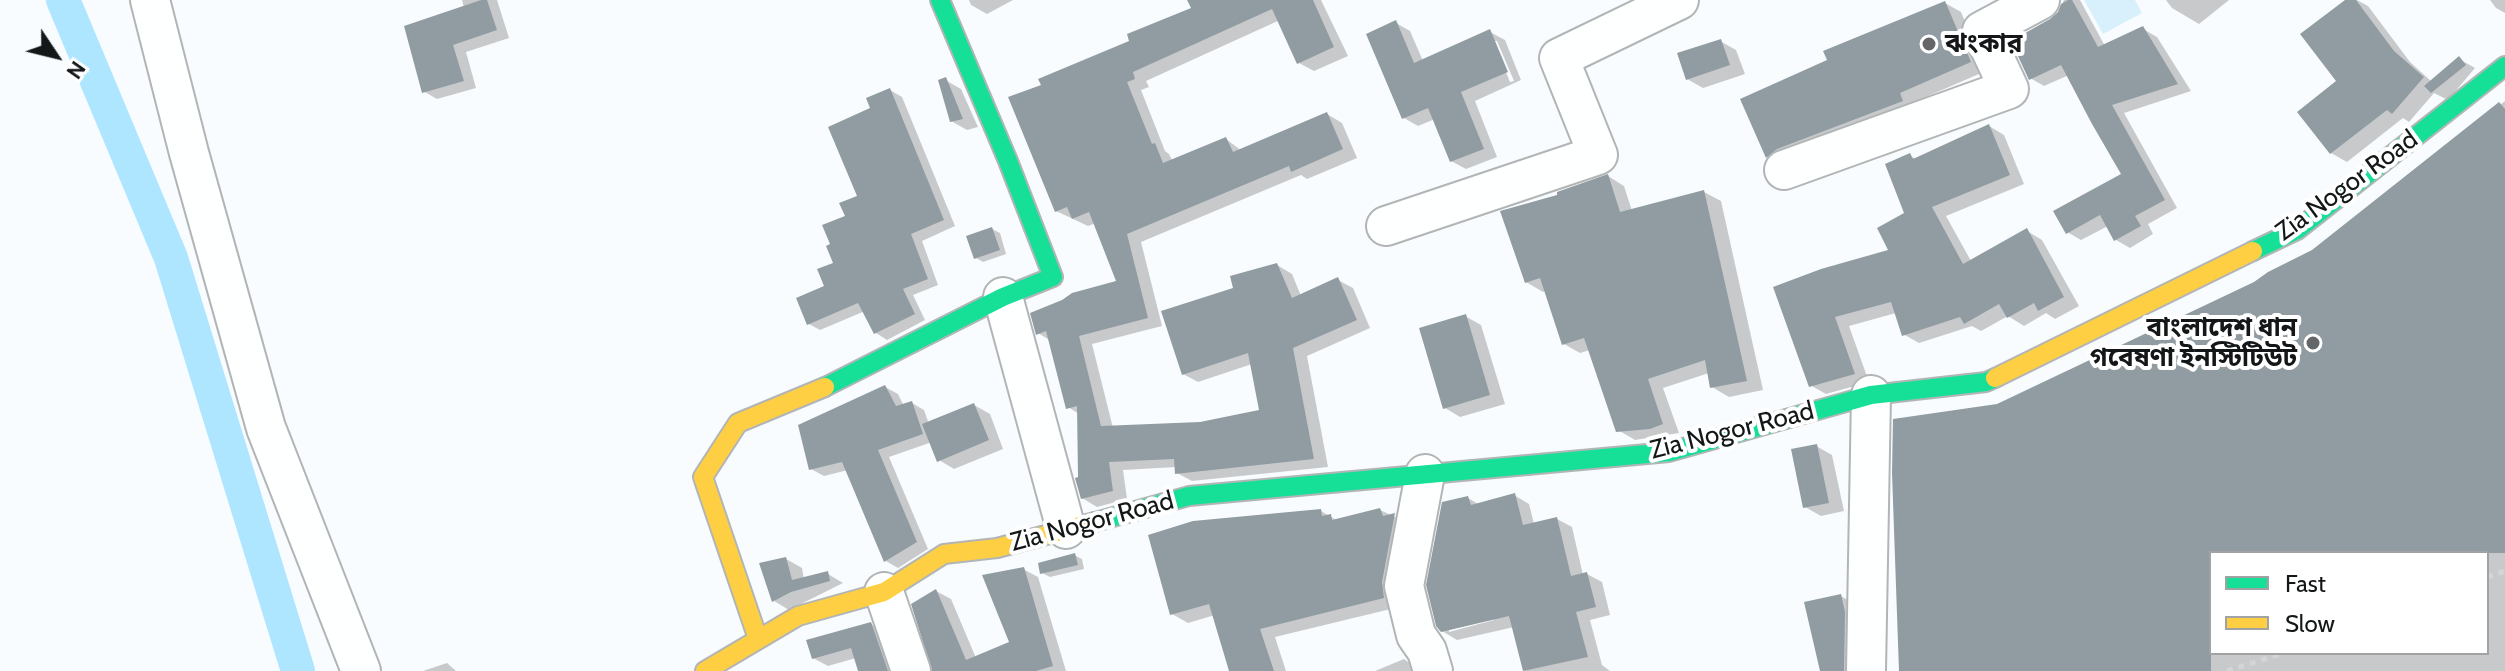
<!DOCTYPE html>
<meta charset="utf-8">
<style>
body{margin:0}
#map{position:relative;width:2505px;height:671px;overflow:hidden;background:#f9fcfe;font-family:Cabin,sans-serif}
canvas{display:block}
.legend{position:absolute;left:2209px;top:551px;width:280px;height:104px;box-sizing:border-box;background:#fff;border:2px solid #a1a2a3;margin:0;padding:10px 14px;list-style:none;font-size:24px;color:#131718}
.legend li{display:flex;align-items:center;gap:16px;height:40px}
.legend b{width:40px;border:2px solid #a1a2a3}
.north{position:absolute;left:16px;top:16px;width:80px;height:80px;-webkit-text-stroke:6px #fff;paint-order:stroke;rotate:125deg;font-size:22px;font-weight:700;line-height:32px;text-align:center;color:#131718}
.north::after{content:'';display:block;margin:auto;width:28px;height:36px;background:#131718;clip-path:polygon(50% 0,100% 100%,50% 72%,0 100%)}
</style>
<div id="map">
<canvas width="2505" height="671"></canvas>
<ul class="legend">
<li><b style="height:10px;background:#16e098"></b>Fast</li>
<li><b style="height:10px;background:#ffcf43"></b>Slow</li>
</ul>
<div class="north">N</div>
</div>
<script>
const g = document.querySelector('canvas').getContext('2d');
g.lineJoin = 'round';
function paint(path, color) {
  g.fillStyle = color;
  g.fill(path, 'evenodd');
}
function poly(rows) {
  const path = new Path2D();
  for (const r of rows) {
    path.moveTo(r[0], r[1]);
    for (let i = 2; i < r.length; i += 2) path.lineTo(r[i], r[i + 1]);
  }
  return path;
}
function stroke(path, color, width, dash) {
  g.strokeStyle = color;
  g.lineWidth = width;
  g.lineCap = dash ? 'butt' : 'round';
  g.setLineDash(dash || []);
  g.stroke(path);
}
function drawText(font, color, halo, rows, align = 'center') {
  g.font = font + ' Cabin,"Noto Sans Bengali",sans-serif';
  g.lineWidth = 8;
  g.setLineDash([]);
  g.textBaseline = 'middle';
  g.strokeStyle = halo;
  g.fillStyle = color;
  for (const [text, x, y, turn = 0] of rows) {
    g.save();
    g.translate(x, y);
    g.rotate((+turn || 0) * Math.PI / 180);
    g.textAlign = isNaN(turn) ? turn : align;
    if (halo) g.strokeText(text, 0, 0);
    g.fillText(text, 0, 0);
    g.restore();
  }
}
paint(poly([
 [2084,0,2135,0,2142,13,2103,34]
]), '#d7f0fb');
paint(poly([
 [462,0,497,0,509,38,466,52,476,88,437,99,423,91,464,8],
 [969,0,1013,0,987,14,971,5],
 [1189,0,1321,0,1348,56,1314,71,1299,63,1280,20,1146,81,1149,87,1141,90,1165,151,1169,154,1173,162,1226,139,1242,151,1327,114,1342,123,1357,158,1307,179,1301,175,1141,242,1162,326,1092,344,1113,428,1201,424,1261,412,1252,364,1198,382,1183,374,1235,289,1277,265,1292,274,1301,296,1338,280,1353,288,1370,328,1307,356,1328,467,1192,481,1177,473,1176,467,1123,470,1127,499,1097,507,1082,498,1079,414,1068,407,1051,341,1038,333,1119,283,1096,223,1088,226,1056,211,1043,86,1193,9],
 [2064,0,2080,0,2105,46,2143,29,2157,37,2191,91,2124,113,2177,208,2148,224,2153,234,2130,248,2116,240,2108,226,2081,240,2067,232,2124,175,2069,75,2044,86,2030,78],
 [2166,0,2229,0,2199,24,2172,8],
 [2348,0,2357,0,2368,6,2410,62,2432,82,2459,59,2475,68,2448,100,2434,93,2409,122,2403,118,2347,162,2331,153],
 [2490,0,2505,0,2505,13,2496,8],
 [1945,3,1961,12,1986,71,1914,102,1918,110,1783,166,1768,157,1743,100,1830,61],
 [1396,23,1410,31,1423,61,1490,32,1505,40,1521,80,1475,101,1497,157,1466,169,1451,161,1435,119,1418,126,1404,118],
 [1493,41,1497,41,1514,81,1510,82],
 [1720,41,1736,50,1745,74,1703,88,1687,79],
 [945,80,961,89,978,127,967,130,951,121],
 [890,90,902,97,955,226,922,241,938,285,913,295,925,320,887,340,876,333,865,311,820,330,809,324,836,264,833,245,860,197,873,109],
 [2505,101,2505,671,1901,671,1998,406,2255,284,2314,251],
 [2211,553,2487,553,2487,653,2211,653],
 [1989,126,2004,135,2024,184,1946,216,1971,261,2027,231,2042,240,2079,306,2055,319,2046,313,2024,326,2008,316,1981,331,1972,326,1919,343,1903,334,1896,313,1849,326,1869,382,1826,394,1810,385,1775,288,1891,251,1907,213,1910,156,1916,159],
 [1608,176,1624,186,1632,211,1704,192,1721,201,1763,390,1729,397,1712,387,1709,373,1663,388,1679,433,1635,440,1618,430,1590,350,1580,353,1564,344,1546,290,1543,292,1526,282,1560,196],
 [992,229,1000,233,1006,254,983,262,976,258],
 [1465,316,1481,325,1505,404,1460,417,1445,408],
 [885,387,898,394,904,406,912,403,924,410,929,424,974,405,990,414,1003,449,954,469,939,460,932,442,889,457,928,549,898,568,886,561,848,470,824,476,811,469],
 [1816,446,1832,455,1844,511,1821,516,1805,507],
 [1514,495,1529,504,1534,524,1557,519,1572,527,1583,575,1587,574,1602,582,1610,615,1590,620,1602,665,1610,671,1525,671,1514,627,1457,640,1442,631,1468,498,1480,505],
 [1493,616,1494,620,1449,632,1449,628],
 [1380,510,1410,524,1399,607,1275,637,1286,671,1231,671,1215,615,1188,623,1172,614,1321,511,1338,521],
 [1074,555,1082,559,1084,569,1050,577,1042,573],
 [786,559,802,568,804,579,828,574,843,583,789,610,774,601],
 [1023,569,1038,577,1066,671,934,671,936,591,951,599,976,658,1012,644],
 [1841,596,1856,605,1860,671,1822,671],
 [871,624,885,632,898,671,860,671,856,658,828,666,813,658],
 [1404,659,1421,671,1375,671],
 [447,663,456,671,423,671]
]), '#0003');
stroke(poly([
 [63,0,171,258,298,671]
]), '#afe6ff', 34);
paint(poly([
 [481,0,487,0,497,30,453,45,464,81,422,93,404,26],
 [1187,0,1313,0,1334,47,1297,64,1272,9,1133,72,1135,79,1127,82,1152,144,1155,143,1163,163,1226,137,1233,152,1327,112,1343,149,1291,172,1289,166,1127,234,1148,318,1079,336,1101,426,1200,422,1259,410,1248,353,1182,375,1161,311,1233,288,1230,276,1277,263,1292,298,1338,277,1357,320,1293,348,1314,459,1175,474,1174,459,1109,462,1113,491,1081,499,1075,478,1078,477,1077,406,1066,409,1046,331,1036,335,1030,313,1062,300,1072,293,1116,281,1089,212,1072,219,1067,207,1055,212,1008,97,1041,85,1038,79,1129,41,1127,34,1191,8],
 [2068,0,2072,0,2098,47,2143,26,2178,84,2112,105,2165,200,2135,216,2141,226,2114,241,2100,215,2066,234,2053,211,2121,174,2092,124,2061,65,2029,80,2011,41,2050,19,2058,12,2061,4],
 [2345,0,2356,0,2394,51,2424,77,2392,114,2387,110,2330,154,2297,112,2336,81,2300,34],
 [1945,1,1971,62,1900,93,1903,101,1777,149,1766,158,1740,99,1827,60,1823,51],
 [1396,20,1414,63,1490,29,1508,72,1461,92,1484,149,1450,162,1428,108,1402,119,1366,34],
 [1721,39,1730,65,1686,80,1677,53],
 [2459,56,2466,65,2431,93,2424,86],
 [946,77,963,119,950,122,938,80],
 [890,88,944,220,911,234,928,279,903,289,915,314,874,334,858,303,807,325,796,298,824,286,817,269,833,263,826,246,830,244,822,225,845,216,839,203,857,196,828,127,870,108,866,98],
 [2499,102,2505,109,2505,553,2211,553,2211,671,1899,671,1892,473,1893,419,1997,404,2254,282,2268,272,2312,250],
 [1989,124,2010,175,1932,207,1963,264,2027,228,2064,297,2038,311,2034,303,2007,318,1999,304,1964,324,1960,317,1902,336,1891,302,1835,317,1855,374,1809,387,1773,287,1821,269,1888,250,1877,228,1904,213,1885,164,1910,153,1913,159],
 [1608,174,1620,212,1704,190,1747,381,1710,388,1705,360,1648,379,1663,424,1650,429,1616,432,1584,338,1562,345,1540,278,1525,283,1500,211,1557,195,1557,192],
 [992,227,1000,250,974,259,966,236],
 [1466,314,1490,395,1443,409,1419,328],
 [885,385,896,406,912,401,923,434,878,450,917,542,884,562,842,462,809,470,798,425],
 [974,403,989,440,937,462,922,424],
 [1817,444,1829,503,1803,508,1791,449],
 [1515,493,1523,525,1557,517,1571,576,1587,572,1596,607,1576,612,1588,657,1523,671,1509,616,1441,632,1436,626,1426,585,1442,502,1468,496,1471,505],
 [1380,508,1383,516,1395,513,1382,582,1384,598,1260,629,1274,671,1229,671,1209,604,1170,615,1148,535,1193,521,1321,509,1322,516,1331,514,1332,520],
 [1075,553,1078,565,1040,574,1038,563],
 [786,557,792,580,828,571,830,581,791,592,772,602,759,563],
 [1024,567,1053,666,1036,671,932,671,911,604,936,589,966,660,1009,642,982,575],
 [1841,594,1845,612,1844,671,1820,671,1804,602],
 [871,622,888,671,858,671,851,648,812,659,806,640]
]), '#909ca2');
const street = poly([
 [150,0,189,153,266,428,361,671],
 [1784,170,2009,89,1982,31,2040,0],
 [1386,226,1598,155,1559,58,1679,0],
 [1003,297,1066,529],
 [1425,474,1404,586,1416,635,1427,651,1433,671],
 [884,592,911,671],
 [1866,671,1871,395]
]);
const fast = poly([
 [2253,251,2297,230,2505,66],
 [825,387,1003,297,1053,277,1008,161,940,0],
 [1095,522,1189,496,1669,452,1871,395,1986,382,1995,378]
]);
const slow = poly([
 [1995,378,2253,251],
 [758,639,703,477,738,423,825,387],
 [705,671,798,616,884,592,944,554,997,548,1095,522]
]);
stroke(street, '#b2b5b6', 42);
stroke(fast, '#b2b5b6', 22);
stroke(slow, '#b2b5b6', 22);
stroke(poly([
 [2487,577,2505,571],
 [2227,671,2283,653]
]), '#d4d5d5', 5, [6, 6]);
stroke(street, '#feffff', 38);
stroke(fast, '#16e098', 18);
stroke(slow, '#ffcf43', 18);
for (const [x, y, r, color] of [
 [1929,44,8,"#646768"],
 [2313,343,8,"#646768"]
]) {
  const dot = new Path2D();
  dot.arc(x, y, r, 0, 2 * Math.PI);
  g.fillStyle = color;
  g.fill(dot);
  stroke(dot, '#fff', 3);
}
drawText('bold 26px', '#131718', '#fff', [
 ["ঝংকার",1945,44],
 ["বাংলাদেশ ধান",2297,328,"right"],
 ["গবেষণা ইনস্টিটিউট",2297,358,"right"]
], 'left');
drawText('26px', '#131718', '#fff', [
 ["Zia Nogor Road",2347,186,-36],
 ["Zia Nogor Road",1732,431,-14],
 ["Zia Nogor Road",1092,522,-15]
]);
</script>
